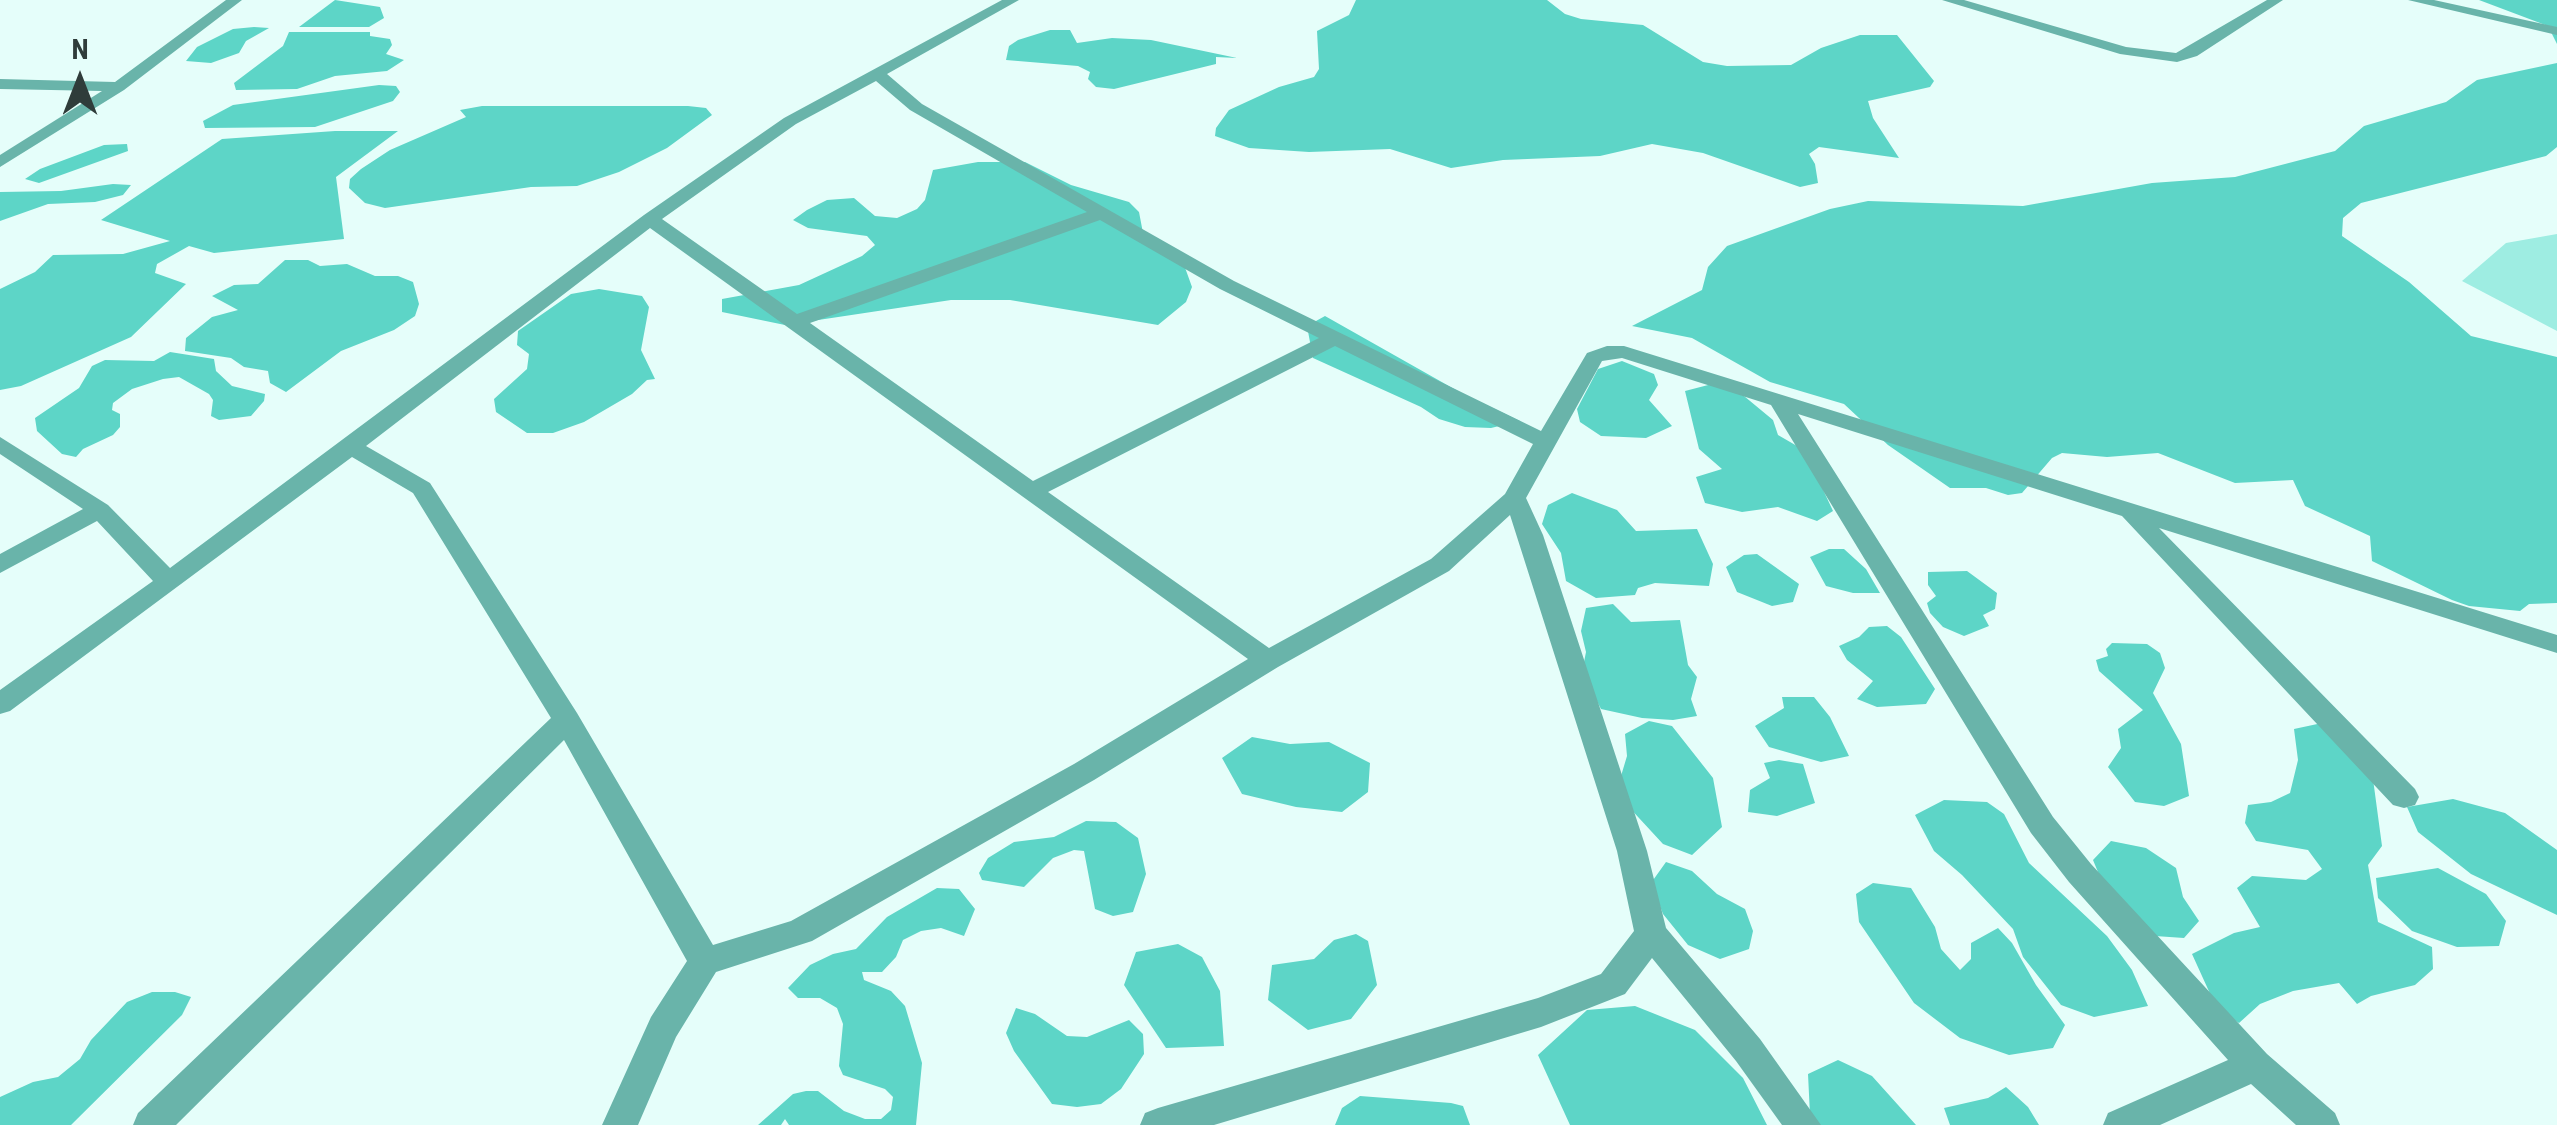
<!DOCTYPE html>
<style>
body{margin:0}
#map{position:relative;width:2557px;height:1125px;overflow:hidden;background:#e5fefa;font-family:"Roboto Condensed",sans-serif}
canvas{display:block}
.north{position:absolute;left:30px;top:30px;width:100px;height:100px;-webkit-text-stroke:8px #e5fefa;paint-order:stroke;rotate:0deg;font-size:28px;font-weight:700;line-height:40px;text-align:center;color:#2f3c3a}
.north::after{content:'';display:block;margin:auto;width:35px;height:45px;background:#2f3c3a;clip-path:polygon(50% 0,100% 100%,50% 72%,0 100%)}
</style>
<div id="map">
<canvas width="2557" height="1125"></canvas>
<div class="north">N</div>
</div>
<script>
const g = document.querySelector('canvas').getContext('2d');
g.lineJoin = 'round';
function paint(path, color) {
  g.fillStyle = color;
  g.fill(path, 'evenodd');
}
function poly(rows) {
  const path = new Path2D();
  for (const r of rows) {
    path.moveTo(r[0], r[1]);
    for (let i = 2; i < r.length; i += 2) path.lineTo(r[i], r[i + 1]);
  }
  return path;
}
paint(poly([
 [2557,234,2557,331,2462,281,2506,243]
]), '#9eede2');
paint(poly([
 [335,0,380,7,384,18,369,27,299,27],
 [1356,0,1547,0,1565,14,1581,19,1643,25,1703,62,1727,66,1791,65,1821,48,1860,35,1897,35,1934,81,1930,87,1868,101,1873,118,1899,158,1819,147,1809,154,1815,164,1818,183,1800,187,1703,153,1652,144,1600,156,1503,160,1451,168,1390,149,1309,152,1249,148,1215,136,1216,128,1229,110,1279,87,1314,77,1319,69,1317,31,1349,15],
 [2479,0,2557,0,2557,44,2548,26],
 [254,27,269,28,246,41,239,53,211,63,186,61,197,47,233,29],
 [1050,30,1070,30,1077,43,1112,38,1151,40,1237,58,1216,57,1216,64,1114,89,1096,87,1088,79,1090,72,1078,66,1006,60,1009,46,1018,40],
 [289,32,370,32,370,36,390,39,392,45,386,54,404,60,387,71,335,76,297,89,236,90,234,83,283,46],
 [2557,63,2557,147,2546,156,2361,203,2343,218,2342,236,2409,282,2471,336,2557,357,2557,603,2529,604,2520,611,2469,606,2452,600,2372,561,2370,536,2305,506,2293,480,2235,483,2158,453,2107,457,2062,453,2052,458,2022,493,2008,495,1986,488,1950,488,1888,445,1844,404,1770,382,1692,338,1632,326,1702,290,1708,267,1727,246,1830,209,1868,201,2023,206,2152,183,2235,177,2335,151,2364,126,2446,102,2477,80],
 [379,85,396,86,400,92,393,101,315,127,205,128,203,121,233,105],
 [482,106,688,106,706,108,712,115,667,148,619,172,577,186,531,187,385,208,365,203,349,188,350,179,361,169,390,150,466,117,460,110],
 [335,131,398,131,336,177,344,239,214,253,189,246,157,264,155,273,186,284,131,337,21,386,0,390,0,289,35,272,53,255,123,254,170,241,101,220,222,139],
 [127,144,128,151,39,183,25,179,40,169,104,145],
 [978,162,1025,162,1071,185,1129,202,1139,212,1143,233,1183,262,1192,287,1186,302,1158,325,1010,300,951,300,785,325,722,312,722,299,799,285,862,256,875,245,867,236,808,228,793,220,807,210,827,200,854,198,875,216,897,218,917,209,925,200,933,170],
 [113,184,131,185,123,195,95,202,48,204,0,221,0,192,61,191],
 [285,260,308,260,320,266,347,264,375,276,398,276,413,282,419,304,415,316,394,330,341,351,286,392,270,383,268,371,244,367,231,358,185,351,186,338,212,317,238,310,212,296,234,285,258,284],
 [599,289,642,296,649,307,641,350,655,379,647,380,632,394,584,422,553,433,527,433,496,412,494,399,527,369,529,354,517,345,518,331,571,294],
 [1325,316,1463,394,1520,421,1491,428,1465,427,1439,419,1421,407,1313,358,1307,326],
 [170,352,214,359,216,371,232,386,265,394,264,401,251,416,219,420,211,416,213,400,209,394,179,377,163,379,132,389,113,403,112,410,120,414,120,427,113,435,83,449,76,457,62,454,37,431,35,418,79,388,92,366,105,360,154,361],
 [1622,361,1654,374,1658,385,1649,400,1672,426,1646,438,1601,436,1580,422,1577,409,1598,369],
 [1712,384,1744,396,1773,420,1778,435,1797,446,1812,466,1833,511,1817,521,1778,507,1742,512,1705,503,1696,477,1722,469,1699,449,1685,391],
 [1572,493,1617,510,1636,531,1697,529,1713,564,1709,586,1655,583,1638,588,1635,595,1596,598,1566,581,1561,553,1542,524,1548,505],
 [1829,549,1844,549,1866,569,1880,593,1853,593,1826,586,1810,557],
 [1757,554,1799,584,1793,602,1772,606,1737,592,1726,567,1744,555],
 [1967,571,1997,593,1995,609,1983,615,1989,626,1964,636,1943,627,1930,613,1927,603,1936,596,1928,585,1928,572],
 [1613,604,1631,622,1680,620,1688,665,1697,677,1691,699,1697,716,1673,720,1642,718,1601,709,1582,672,1586,652,1581,631,1586,608],
 [1887,626,1901,637,1935,689,1926,704,1877,707,1857,699,1873,681,1847,660,1839,646,1859,637,1869,627],
 [2112,643,2147,644,2160,653,2165,668,2153,693,2181,744,2189,796,2164,806,2135,802,2108,767,2121,748,2118,729,2143,710,2099,671,2096,660,2108,656,2106,649],
 [1782,697,1814,697,1830,717,1849,756,1821,762,1769,747,1755,726,1784,708],
 [1649,721,1672,726,1713,778,1722,827,1692,855,1663,844,1627,805,1621,776,1627,756,1625,734],
 [2322,723,2373,779,2382,846,2368,865,2378,922,2432,947,2433,969,2415,985,2371,996,2357,1004,2339,983,2293,991,2260,1004,2239,1023,2217,1009,2192,954,2234,933,2260,927,2237,888,2252,876,2306,880,2322,869,2308,850,2256,841,2245,823,2248,805,2271,802,2290,793,2298,760,2294,729],
 [1252,737,1290,744,1329,742,1370,763,1368,792,1342,812,1296,807,1242,794,1222,758],
 [1779,760,1803,764,1815,803,1777,816,1748,812,1750,790,1770,778,1764,763],
 [2453,799,2505,813,2557,850,2557,915,2471,874,2418,832,2407,807],
 [1944,800,1987,802,2004,814,2029,863,2107,936,2132,970,2148,1006,2094,1017,2061,1005,2023,957,2013,929,1962,875,1934,851,1915,815],
 [1086,821,1116,822,1138,838,1146,874,1133,912,1113,916,1095,909,1084,851,1074,850,1053,858,1024,887,982,880,979,873,988,858,1014,842,1054,837],
 [2111,841,2146,848,2176,868,2183,897,2199,921,2184,938,2155,936,2105,889,2093,860],
 [1666,862,1692,871,1717,894,1745,909,1753,931,1749,949,1720,959,1688,945,1663,914,1651,883],
 [2438,868,2486,894,2506,921,2499,946,2457,947,2412,931,2378,898,2376,878],
 [1873,883,1911,888,1935,927,1941,949,1960,970,1971,959,1971,943,1998,928,2012,943,2036,985,2065,1025,2053,1048,2009,1055,1960,1038,1914,1003,1859,922,1856,894],
 [937,888,959,889,975,909,964,936,941,928,921,931,903,940,896,957,882,972,862,972,864,980,891,991,905,1006,922,1063,916,1125,789,1125,785,1119,781,1125,758,1125,793,1094,806,1091,818,1091,844,1111,865,1119,881,1119,891,1110,893,1097,885,1089,843,1075,839,1066,843,1024,837,1008,820,998,798,998,788,988,810,965,833,954,856,949,887,917],
 [1356,934,1368,941,1377,985,1351,1019,1308,1030,1268,1000,1272,965,1314,959,1334,940],
 [1178,944,1202,957,1220,991,1224,1046,1166,1048,1124,985,1136,952],
 [152,992,175,992,191,997,182,1015,71,1125,0,1125,0,1097,33,1082,58,1077,80,1059,91,1040,127,1002],
 [1635,1006,1695,1030,1743,1078,1767,1125,1570,1125,1538,1055,1587,1010],
 [1016,1008,1035,1014,1067,1036,1087,1037,1129,1020,1143,1034,1144,1054,1121,1089,1101,1104,1077,1107,1052,1104,1014,1051,1006,1033],
 [1838,1060,1872,1076,1916,1125,1819,1125,1810,1115,1808,1074],
 [2006,1087,2028,1107,2039,1125,1950,1125,1944,1108,1988,1098],
 [1360,1096,1451,1103,1463,1106,1470,1125,1335,1125,1342,1108]
]), '#5dd5c7');
paint(poly([
 [226,0,242,0,124,90,0,167,0,155,102,91,0,89,0,79,115,82,226,0],
 [1002,0,1019,0,887,74,922,104,1234,281,1541,431,1587,353,1607,346,1624,346,2557,635,2557,653,2159,528,2415,789,2419,797,2415,805,2404,808,2393,805,2122,516,1798,414,2053,817,2091,864,2267,1054,2335,1113,2340,1125,2296,1125,2251,1084,2160,1125,2103,1125,2108,1113,2228,1060,2069,882,2031,833,1771,405,1622,358,1602,361,1526,498,1543,535,1647,851,1666,928,1760,1039,1821,1125,1782,1125,1736,1061,1652,958,1625,994,1541,1027,1214,1125,1140,1125,1145,1113,1158,1108,1538,998,1601,974,1634,931,1617,851,1510,515,1449,571,1278,667,1094,780,812,941,716,972,676,1037,638,1125,602,1125,651,1017,687,961,564,740,176,1125,133,1125,138,1113,551,718,413,493,352,457,10,711,0,714,0,690,153,581,97,521,0,573,0,554,83,509,0,454,0,437,108,505,170,568,644,215,784,118,1002,0],
 [876,81,910,110,1087,212,797,314,662,219,796,124,876,81],
 [1100,220,1220,289,1319,338,1033,481,810,323,1100,220],
 [650,228,1248,659,1074,764,791,921,713,945,577,713,430,483,366,446,650,228],
 [1335,346,1533,444,1505,494,1431,559,1269,648,1048,492,1335,346],
 [1942,0,1964,0,2126,47,2176,53,2267,0,2283,0,2197,56,2177,62,2120,54,1942,0],
 [2408,0,2434,0,2557,27,2557,35,2408,0]
]), '#69b4aa');
</script>
